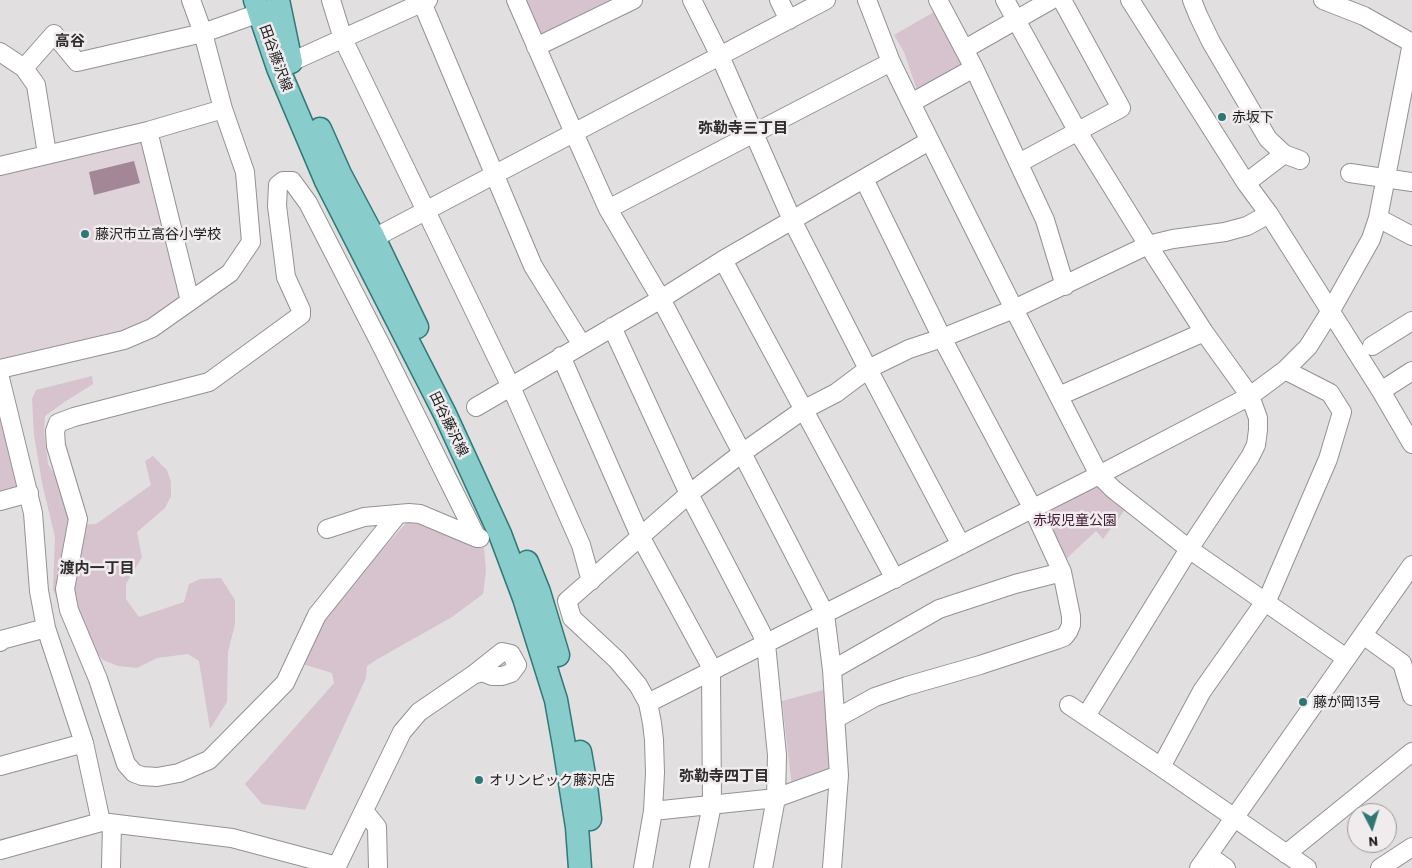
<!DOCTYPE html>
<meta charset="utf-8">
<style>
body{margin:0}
#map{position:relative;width:1412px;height:868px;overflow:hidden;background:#e2dfe1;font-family:Barlow,sans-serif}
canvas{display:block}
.north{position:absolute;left:1347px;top:803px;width:50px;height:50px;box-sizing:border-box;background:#f0ecee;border:1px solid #9b989a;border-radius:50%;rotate:175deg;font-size:14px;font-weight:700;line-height:20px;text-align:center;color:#1c1b1b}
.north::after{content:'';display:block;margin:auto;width:18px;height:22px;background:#2e7775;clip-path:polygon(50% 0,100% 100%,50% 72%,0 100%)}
</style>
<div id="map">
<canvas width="1412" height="868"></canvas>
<div class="north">N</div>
</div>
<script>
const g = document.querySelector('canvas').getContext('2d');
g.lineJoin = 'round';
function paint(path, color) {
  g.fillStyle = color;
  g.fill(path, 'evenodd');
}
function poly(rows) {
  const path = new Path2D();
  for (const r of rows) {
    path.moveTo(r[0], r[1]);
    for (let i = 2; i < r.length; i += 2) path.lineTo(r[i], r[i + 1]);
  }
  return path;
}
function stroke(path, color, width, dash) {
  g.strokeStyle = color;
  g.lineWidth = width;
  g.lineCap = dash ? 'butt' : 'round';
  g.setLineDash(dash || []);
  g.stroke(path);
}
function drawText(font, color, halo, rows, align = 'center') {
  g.font = font + ' Barlow,"Noto Sans JP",sans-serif';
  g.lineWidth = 5;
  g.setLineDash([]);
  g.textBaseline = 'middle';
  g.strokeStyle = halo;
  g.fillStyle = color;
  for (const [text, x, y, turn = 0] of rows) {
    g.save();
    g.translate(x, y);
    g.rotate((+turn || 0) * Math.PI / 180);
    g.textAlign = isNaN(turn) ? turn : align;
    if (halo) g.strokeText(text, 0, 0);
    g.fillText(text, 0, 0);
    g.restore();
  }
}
paint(poly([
 [141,137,183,300,150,322,121,335,0,362,0,174]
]), '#ded3d9');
paint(poly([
 [525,0,620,0,543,39],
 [934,12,965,68,918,93,904,52,894,35],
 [92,376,93,384,63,403,45,416,44,432,48,464,60,484,74,525,96,524,151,485,145,461,153,456,167,470,171,482,171,496,165,508,137,532,142,557,126,584,126,599,139,617,184,602,189,584,200,579,221,578,235,600,235,624,228,652,227,702,210,729,199,661,188,654,157,658,137,668,118,666,103,660,61,610,53,589,55,537,42,483,34,435,32,399,36,390],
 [0,403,21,486,0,497],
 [1104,480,1130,503,1103,539,1096,531,1063,562,1044,510],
 [410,519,484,548,486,571,483,594,452,617,376,660,367,666,366,678,305,810,262,804,245,784,334,683,332,673,299,663,321,616],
 [827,689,833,769,792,787,782,701]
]), '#d6c3ce');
paint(poly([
 [134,161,140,183,94,195,89,172]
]), '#a38797');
const minor = poly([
 [331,0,343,39,511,387,581,545,591,581],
 [421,0,533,266,582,345],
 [516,0,574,133,608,209,661,299,742,453,825,614,832,670,839,775,832,868],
 [692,0,720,56,792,220,868,369,961,545],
 [779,0,789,20],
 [867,0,891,62,911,103,1014,309,1099,475,1113,489,1189,549,1346,658],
 [938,0,974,68,1045,220,1065,286],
 [1005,0,1078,132,1148,245,1204,332,1250,396,1258,418,1258,430,1256,445,1250,457,1189,549,1086,716],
 [1130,0,1246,183,1269,214,1381,391,1412,444],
 [1192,0,1198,15,1211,42,1268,139,1284,154,1300,160],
 [1323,0,1364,16,1412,43],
 [536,47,633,0],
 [965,49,1051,0],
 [0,52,24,68],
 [291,62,428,0],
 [911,103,974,68],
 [148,131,190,301],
 [47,154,36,85,24,68,54,34,77,62,203,33,251,16],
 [1019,163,1121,108,1062,0],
 [0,166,148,131,223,109],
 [1350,173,1412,182],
 [1246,183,1284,154],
 [608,209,891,62],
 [1378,218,1412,236],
 [374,238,826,0],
 [723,260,895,579],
 [612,327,689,494,761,632,766,644,777,755,776,798,763,868],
 [1372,346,1412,321],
 [561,356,640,536,708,661,711,671,712,805,699,868],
 [0,369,124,340,152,328,230,273,251,242,245,172,223,109,203,33,191,0],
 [0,378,33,513,39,591,46,628,84,743,101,822],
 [1381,391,1412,371],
 [1059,396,1204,332],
 [476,407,661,299,723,260,929,141],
 [0,501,29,493],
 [398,514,317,615,285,683,209,760,179,773,157,777,142,776,134,773,126,764,98,679,69,610,65,589,78,519,56,446,55,431,58,423,74,417,209,382,301,315,301,310,286,277,277,206,278,185,283,181,292,181,308,203,382,347,477,538],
 [327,529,364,517,409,513,420,514,477,538,480,538],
 [1363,635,1402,663,1412,696],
 [0,642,1,640,46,628],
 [832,670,939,609,1015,584,1062,572],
 [648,703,1099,475,1250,396,1285,370,1308,347,1330,312,1371,239,1378,218,1412,43],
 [1069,705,1161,767,1307,868],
 [835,719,875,697,907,686,980,665,1056,640,1064,637,1068,632,1071,625,1071,616,1062,572,1033,509,942,338,864,179],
 [0,766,84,743],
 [1161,767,1202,691,1269,596,1328,459,1342,412,1330,393,1285,370],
 [364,811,377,827,378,868],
 [653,811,776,798,839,775],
 [0,850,101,822,232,838,337,866],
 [1286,854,1412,752],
 [1208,855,1226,868],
 [111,868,112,824],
 [336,868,402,732,419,712,473,675,502,652,511,654,517,665,511,673,502,676,492,676,482,672,473,675],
 [643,868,653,811,655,773,654,740,652,723,648,703,638,685,617,660,572,618,567,601,689,494,742,453,803,410,836,393,868,369,909,349,942,338,1014,309,1148,245,1173,239,1225,232,1247,226,1269,214],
 [1199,868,1412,565],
 [1380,868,1412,847]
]);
const major = poly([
 [255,0,278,68,326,181,445,414,500,534,524,598,556,700,564,745,577,827,580,868],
 [278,0,291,62],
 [320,129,340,174,374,238,417,327],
 [527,562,539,592,558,655],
 [580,752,586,786,590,819]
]);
stroke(minor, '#949193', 20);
stroke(major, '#2f7977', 25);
stroke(minor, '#fff', 18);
stroke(major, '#88cdcb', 22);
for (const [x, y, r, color] of [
 [1222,117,5,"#2e7775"],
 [85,234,5,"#2e7775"],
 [1303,702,5,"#2e7775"],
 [479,780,5,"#2e7775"]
]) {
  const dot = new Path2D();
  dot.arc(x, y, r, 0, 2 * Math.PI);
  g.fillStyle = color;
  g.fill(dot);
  stroke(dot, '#f0ecee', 2);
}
drawText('14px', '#1c1b1b', '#f0ecee', [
 ["田谷藤沢線",276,58,70],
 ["田谷藤沢線",449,424,64]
]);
drawText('14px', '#1c1b1b', '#f0ecee', [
 ["赤坂下",1232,117],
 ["藤沢市立高谷小学校",95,234],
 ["藤が岡13号",1313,702],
 ["オリンピック藤沢店",489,780]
], 'left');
drawText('14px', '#401a33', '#f0ecee', [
 ["赤坂児童公園",1075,520]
]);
drawText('bold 15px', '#2f2c2e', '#f0ecee', [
 ["高谷",70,41],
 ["弥勒寺三丁目",743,128],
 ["渡内一丁目",97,568],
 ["弥勒寺四丁目",724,776]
]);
</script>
